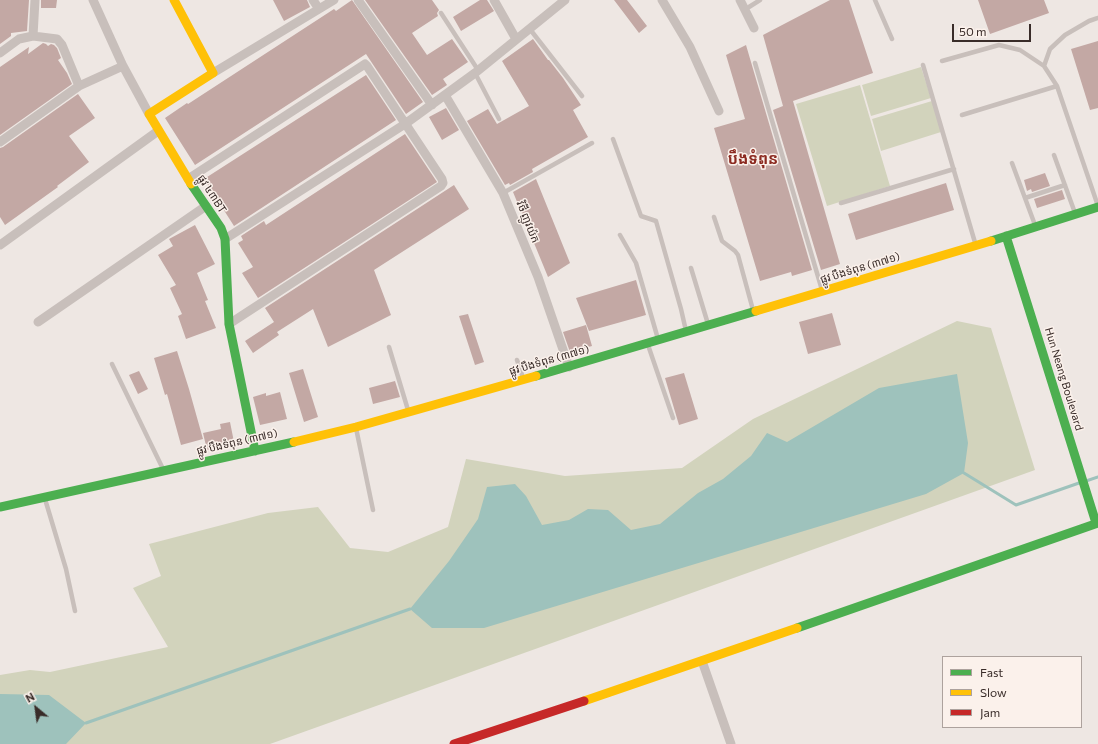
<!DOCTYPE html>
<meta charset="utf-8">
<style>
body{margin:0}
#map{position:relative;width:1098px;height:744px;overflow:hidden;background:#eee7e3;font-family:Commissioner,sans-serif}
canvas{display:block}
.legend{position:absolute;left:942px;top:656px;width:140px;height:72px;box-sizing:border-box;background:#fbf1eb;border:1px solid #ada29d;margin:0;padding:5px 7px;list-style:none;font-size:12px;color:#392c29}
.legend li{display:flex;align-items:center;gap:8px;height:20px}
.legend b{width:20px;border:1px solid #ada29d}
.north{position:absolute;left:16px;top:688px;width:40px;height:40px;-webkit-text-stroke:3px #fbf1eb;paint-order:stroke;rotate:331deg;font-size:11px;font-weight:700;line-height:16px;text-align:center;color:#392c29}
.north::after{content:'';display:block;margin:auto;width:14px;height:18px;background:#392c29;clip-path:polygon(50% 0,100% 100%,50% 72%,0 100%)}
.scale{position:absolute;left:952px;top:24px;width:79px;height:18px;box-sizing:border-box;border:2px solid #392c29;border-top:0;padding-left:5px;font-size:12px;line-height:14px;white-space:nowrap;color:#392c29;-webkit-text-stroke:3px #fbf1eb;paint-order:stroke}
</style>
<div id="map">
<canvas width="1098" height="744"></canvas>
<ul class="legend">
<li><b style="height:5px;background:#4caf50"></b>Fast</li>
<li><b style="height:5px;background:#ffc107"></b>Slow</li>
<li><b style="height:5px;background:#c62828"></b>Jam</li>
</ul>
<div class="north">N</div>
<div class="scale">50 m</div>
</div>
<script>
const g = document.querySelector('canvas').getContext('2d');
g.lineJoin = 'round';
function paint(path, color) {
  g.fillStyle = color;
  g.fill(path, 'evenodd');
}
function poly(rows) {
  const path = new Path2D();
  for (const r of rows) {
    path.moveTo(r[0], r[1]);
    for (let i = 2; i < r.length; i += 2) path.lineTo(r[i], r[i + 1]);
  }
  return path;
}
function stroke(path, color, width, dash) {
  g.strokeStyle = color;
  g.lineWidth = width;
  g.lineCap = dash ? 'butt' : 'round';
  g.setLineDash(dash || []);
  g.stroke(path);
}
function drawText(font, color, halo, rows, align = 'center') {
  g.font = font + ' Commissioner,"Noto Sans Khmer",sans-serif';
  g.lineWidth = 3;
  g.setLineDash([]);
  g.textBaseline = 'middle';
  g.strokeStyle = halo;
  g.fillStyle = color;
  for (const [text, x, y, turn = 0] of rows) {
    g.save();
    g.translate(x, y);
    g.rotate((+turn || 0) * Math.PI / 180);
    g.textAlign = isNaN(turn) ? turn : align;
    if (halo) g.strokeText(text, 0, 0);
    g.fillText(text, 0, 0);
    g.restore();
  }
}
paint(poly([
 [921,67,931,98,871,116,862,85],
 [860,85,890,186,827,206,796,104],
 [932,101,941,132,881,151,872,119],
 [957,321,991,328,1035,470,270,744,0,744,0,675,30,670,50,672,168,647,133,588,161,576,149,544,268,513,318,507,350,548,388,552,448,527,466,459,565,476,682,468,753,419]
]), '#d2d3bc');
paint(poly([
 [957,374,968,443,964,473,926,494,484,628,432,628,410,609,449,561,478,519,487,487,515,484,526,496,542,525,569,520,588,509,608,510,631,530,660,524,698,493,723,479,751,456,767,433,787,442,879,388],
 [0,694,49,695,86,723,66,744,0,744]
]), '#9ec2bc');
stroke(poly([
 [964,473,1016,505,1079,483],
 [1086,481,1098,477],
 [86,723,410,609]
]), '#9ec2bc', 3);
paint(poly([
 [0,0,29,0,27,31,11,33,11,36,0,44],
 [41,0,57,0,56,8,41,8],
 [273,0,307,0,310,7,284,21],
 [352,0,423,102,406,114,366,54,195,165,165,118,187,103,188,104,334,9,336,11],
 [365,0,432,0,439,10,437,13,438,16,412,33,427,55,452,39,468,62,443,79,447,85,432,95],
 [480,0,487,0,494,11,461,31,453,17],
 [614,0,627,0,647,26,639,33],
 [830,0,849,0,873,73,793,101,840,264,821,270,773,110,783,106,763,35],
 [978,0,1044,0,1049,13,990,34],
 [533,39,548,60,549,60,563,78,581,105,573,110,588,137,532,169,533,172,510,185,509,183,505,185,467,121,488,109,497,124,529,106,502,61],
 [1098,41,1098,108,1090,110,1071,49],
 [43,43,46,44,48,46,51,44,54,45,57,48,61,58,58,60,67,73,72,84,0,135,0,67,29,47,28,54],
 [746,45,812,270,792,276,791,272,760,281,714,128,745,119,726,55],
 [366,75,396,120,234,226,204,179],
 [78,94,95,118,69,136,89,162,57,186,58,187,5,225,0,217,0,148,3,147],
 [446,108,459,130,442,140,429,117],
 [405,134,437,182,258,298,242,273,253,267,238,243,243,240,241,236,264,221,266,225],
 [1045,173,1050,186,1032,192,1031,189,1027,191,1024,180],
 [536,179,570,263,548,277,513,192],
 [946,183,954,210,856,240,848,214],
 [454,185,469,209,374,270,391,315,328,347,313,309,277,332,279,335,253,353,245,341,274,322,265,308],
 [1062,190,1065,199,1037,208,1034,199],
 [195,225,215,264,197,273,208,300,205,301,216,328,186,339,178,316,182,314,170,288,176,285,158,255,173,246,169,239],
 [636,280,646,315,589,331,576,298],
 [832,313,841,345,808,354,799,322],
 [468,314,484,362,475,365,459,316],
 [586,325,592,346,570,352,563,332],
 [177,351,189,389,203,439,181,445,167,394,165,395,154,358],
 [303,369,318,417,304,422,289,373],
 [139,371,148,389,138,394,129,375],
 [684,373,698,419,679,425,665,378],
 [395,381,400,397,373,404,369,388],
 [280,392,287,419,260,425,253,397,266,393,266,396],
 [230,422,234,442,216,446,217,448,207,450,203,433,221,429,220,424]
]), '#c3a8a4');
stroke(poly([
 [875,0,892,39],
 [749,7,760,0],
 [441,13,478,70],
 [529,28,582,96],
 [942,61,999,45,1020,50,1044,66,1057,86,1098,206],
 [755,63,822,290],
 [923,65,976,246],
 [1044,66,1050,49,1065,35,1089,21,1098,18],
 [475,73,499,119],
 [962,115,1057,86],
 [613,139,641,216,656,221,681,309,686,331],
 [1054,155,1075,213],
 [1012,163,1035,225],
 [503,193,592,143],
 [1025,198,1065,185],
 [841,203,954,169],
 [714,217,722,241,735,251,738,255,753,310],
 [620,235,636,263,658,339],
 [691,268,708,324],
 [648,345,673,418],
 [389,347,408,410],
 [517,360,523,378],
 [112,364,163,469],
 [356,428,373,510],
 [45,499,66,569,75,611]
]), '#c8bfbb', 4.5);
stroke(poly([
 [93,0,123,66,149,114],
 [313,0,319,9],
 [358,0,432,105],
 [494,0,516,39],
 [662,0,690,47,719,111],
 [740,0,754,28],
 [33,36,35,0],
 [0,53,19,39,33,36,57,39,62,45,79,86],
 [213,73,334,0],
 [445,95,503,193,538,277,569,367],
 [0,142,79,86,123,66],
 [188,179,365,64,367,66,442,179,443,183,441,186,229,324],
 [225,239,405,124,475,73,565,0],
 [0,245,158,131],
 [38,322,206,206],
 [702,661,731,744]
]), '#c8bfbb', 9);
stroke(poly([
 [191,184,221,228,225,239,229,324,255,451],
 [1006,236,1096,523],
 [991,241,1098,207],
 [536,376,756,311],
 [0,507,294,442],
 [797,628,1098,523]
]), '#4caf50', 9);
stroke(poly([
 [174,0,213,73,149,114,191,184],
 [756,311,991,241],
 [294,442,356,427,536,376],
 [584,701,797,628]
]), '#ffc107', 9);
stroke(poly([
 [454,744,584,701]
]), '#c62828', 9);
drawText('11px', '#392c29', '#fbf1eb', [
 ["ផ្លូវ ៤៣BT",212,194,57],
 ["វិថី ញូវយ៉ក",528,222,68],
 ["ផ្លូវ បឹងទំពុន (៣៧១)",860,268,-17],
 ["ផ្លូវ បឹងទំពុន (៣៧១)",549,360,-16],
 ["Hun Neang Boulevard",1064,379,73],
 ["ផ្លូវ បឹងទំពុន (៣៧១)",237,442,-13]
]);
drawText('bold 15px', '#8b291f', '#fbf1eb', [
 ["បឹងទំពុន",753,159]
]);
</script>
